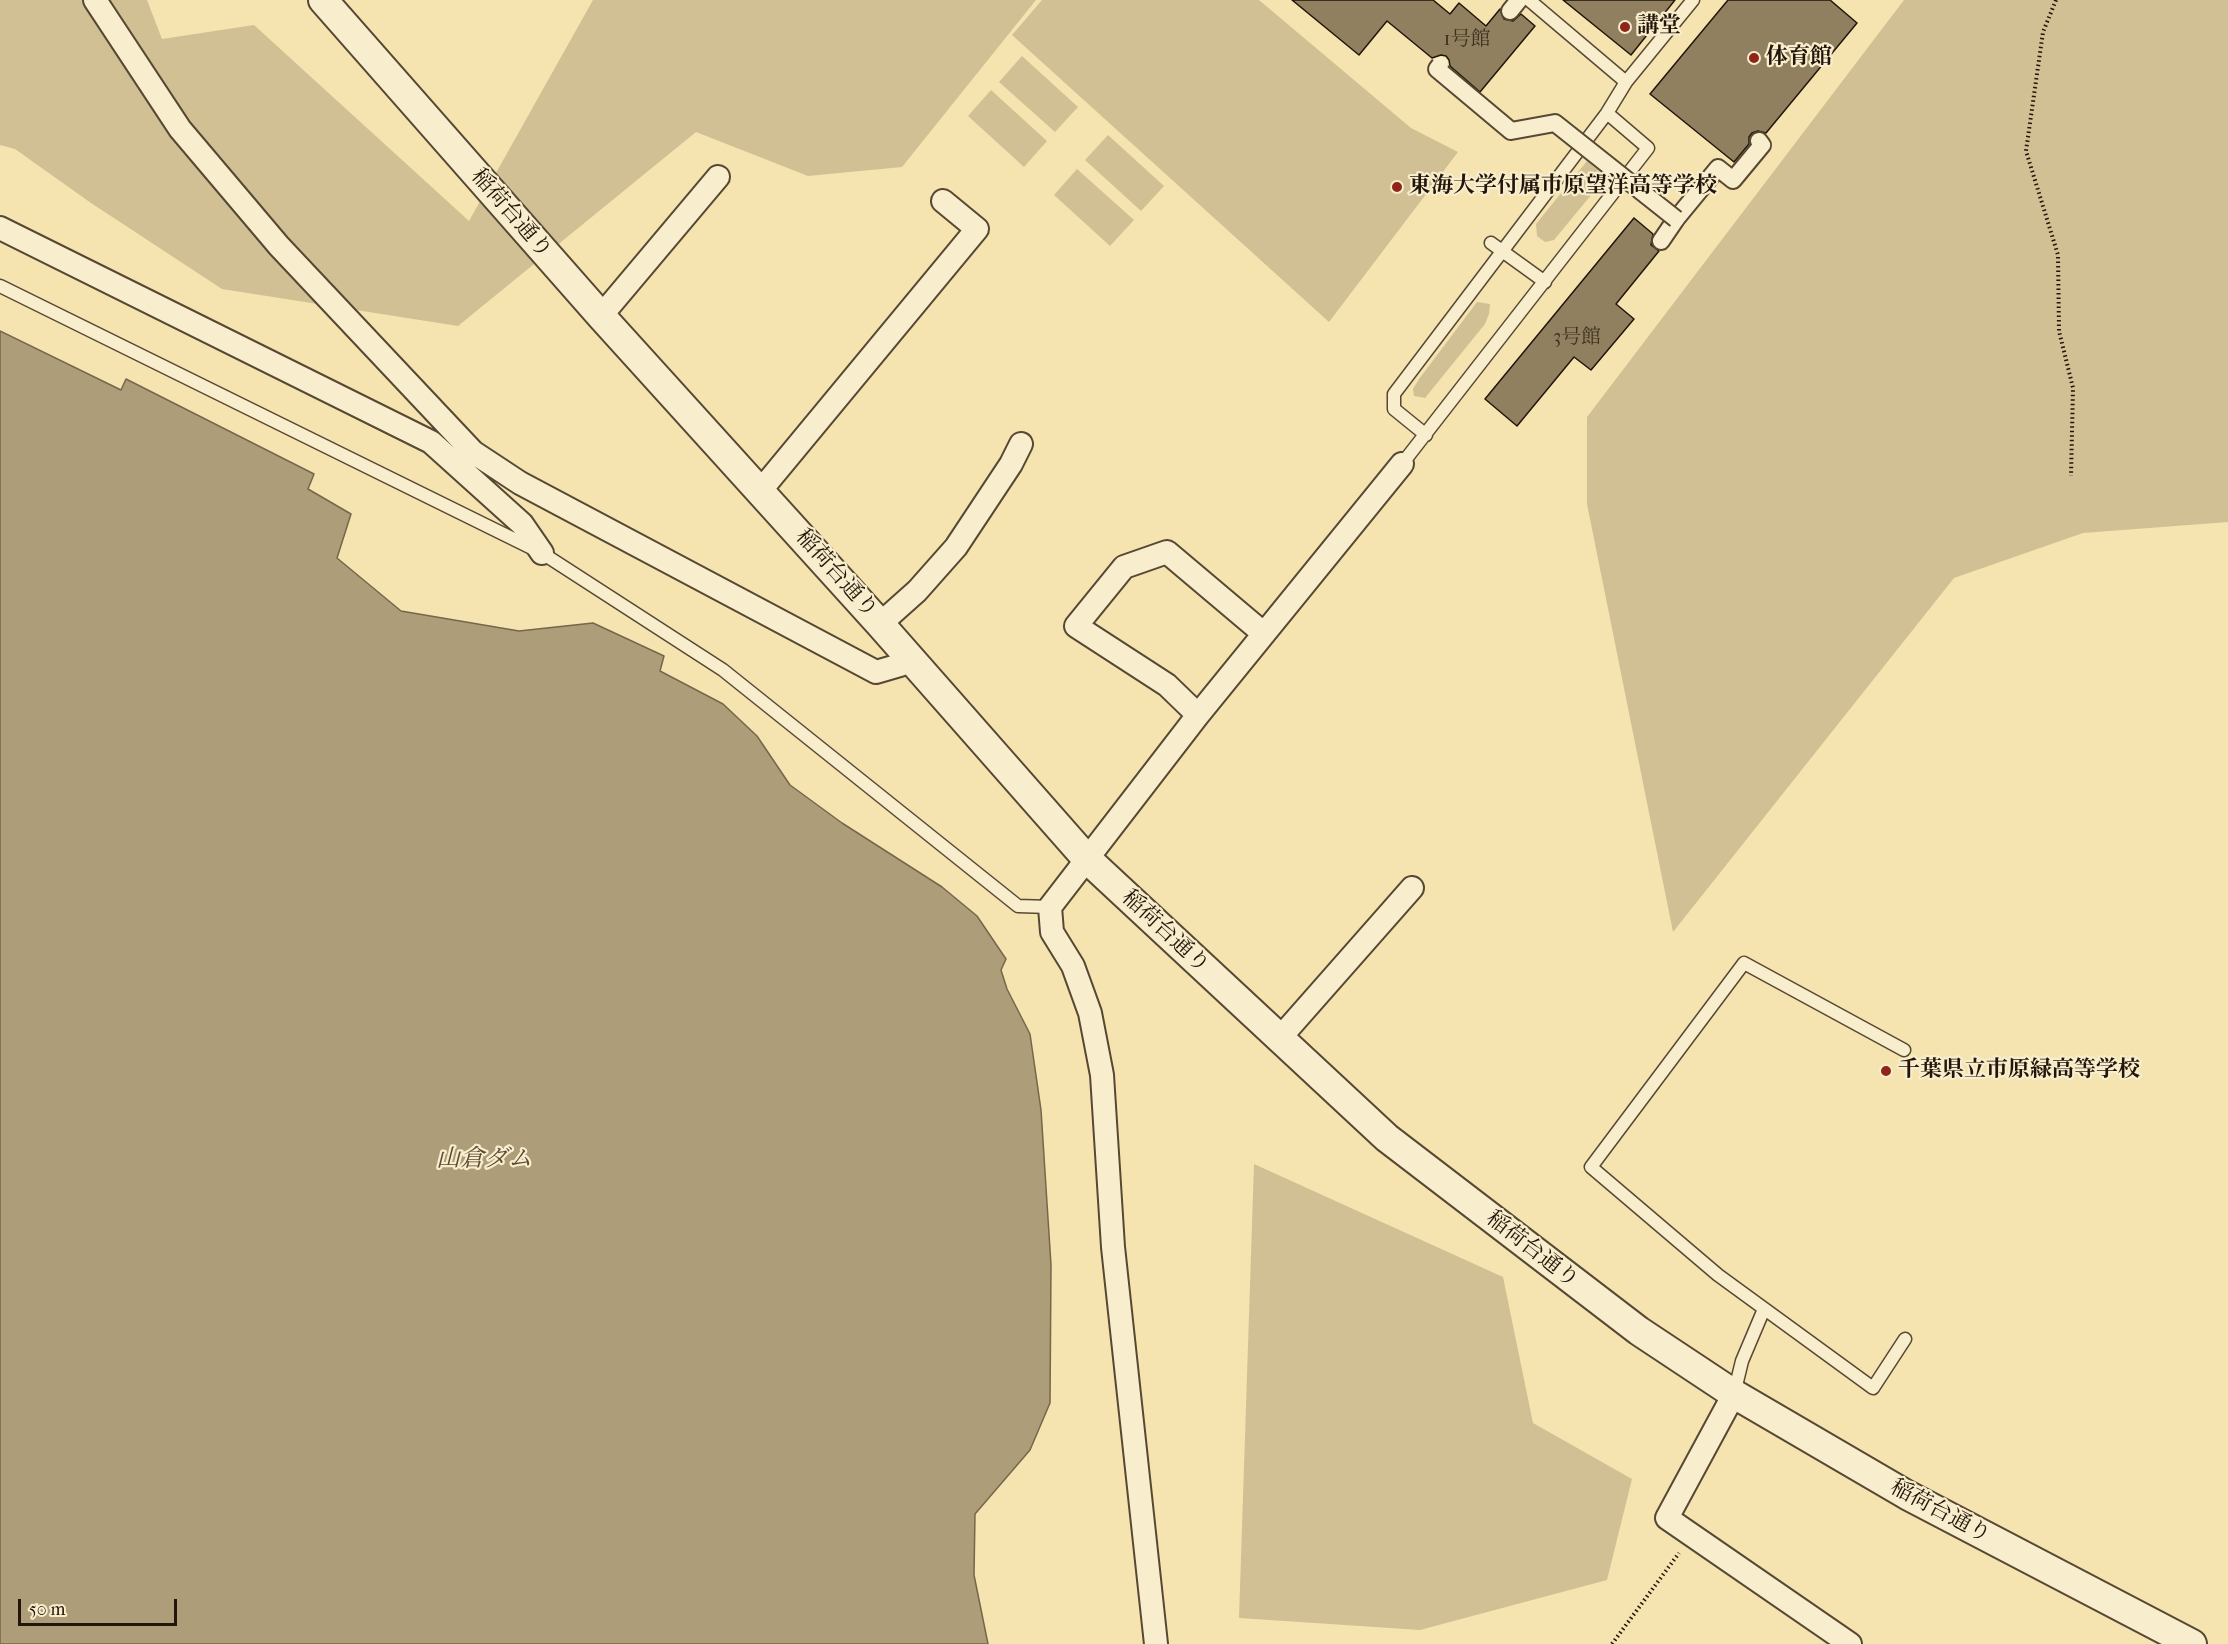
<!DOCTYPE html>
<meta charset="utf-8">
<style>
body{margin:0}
#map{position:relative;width:2228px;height:1644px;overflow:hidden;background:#f5e3b0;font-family:"IM FELL French Canon",serif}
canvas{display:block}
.scale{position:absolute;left:18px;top:1599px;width:159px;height:27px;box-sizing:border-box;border:3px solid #22150a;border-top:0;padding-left:8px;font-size:18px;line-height:21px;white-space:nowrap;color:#22150a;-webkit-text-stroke:4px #f8edcc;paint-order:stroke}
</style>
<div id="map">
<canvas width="2228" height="1644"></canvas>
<div class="scale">50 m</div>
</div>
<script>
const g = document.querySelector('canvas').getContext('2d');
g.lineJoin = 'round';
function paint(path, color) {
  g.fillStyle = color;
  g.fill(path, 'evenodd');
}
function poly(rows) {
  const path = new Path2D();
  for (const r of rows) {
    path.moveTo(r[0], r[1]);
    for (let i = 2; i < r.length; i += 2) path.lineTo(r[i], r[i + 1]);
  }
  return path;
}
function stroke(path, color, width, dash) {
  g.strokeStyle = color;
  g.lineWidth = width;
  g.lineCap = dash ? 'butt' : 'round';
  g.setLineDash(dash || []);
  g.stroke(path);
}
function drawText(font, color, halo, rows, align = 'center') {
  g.font = font + ' "IM FELL French Canon","Noto Serif JP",serif';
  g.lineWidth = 4.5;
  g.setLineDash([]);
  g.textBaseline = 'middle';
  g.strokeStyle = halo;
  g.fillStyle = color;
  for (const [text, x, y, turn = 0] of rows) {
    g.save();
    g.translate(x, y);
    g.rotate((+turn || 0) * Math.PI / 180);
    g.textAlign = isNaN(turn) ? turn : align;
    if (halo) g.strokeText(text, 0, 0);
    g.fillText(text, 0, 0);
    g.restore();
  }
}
paint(poly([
 [0,0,147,0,162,39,254,25,469,221,593,0,1036,0,902,167,808,176,696,132,458,326,222,289,91,203,15,149,0,145],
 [1042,0,1259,0,1411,128,1458,152,1329,322,1012,35],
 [1904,0,2228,0,2228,522,2083,533,1954,578,1673,932,1587,504,1587,417],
 [1022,56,1078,107,1055,132,999,82],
 [991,90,1047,141,1024,167,968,116],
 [1108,135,1164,186,1141,211,1085,160],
 [1587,161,1606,177,1554,240,1545,242,1537,236,1536,224],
 [1077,169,1134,220,1110,246,1054,195],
 [1477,302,1490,304,1489,314,1485,324,1425,398,1414,396,1413,389,1419,379],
 [1254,1164,1503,1277,1533,1423,1632,1479,1607,1580,1420,1630,1239,1618]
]), '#d1c094');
const water = poly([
 [0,331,121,390,126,379,314,474,308,489,351,514,337,558,401,611,519,631,593,623,664,656,660,671,723,704,757,736,790,785,842,823,942,887,977,916,1006,959,1001,970,1007,989,1030,1034,1041,1110,1051,1265,1050,1403,1030,1450,975,1514,974,1575,988,1644,0,1644,0,331]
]);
paint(water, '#ad9d78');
stroke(water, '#75674c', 1.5);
const building = poly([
 [1292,0,1433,0,1450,14,1459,3,1486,26,1500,9,1504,19,1513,21,1521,14,1535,26,1480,92,1450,66,1449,60,1446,56,1441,55,1432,58,1387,21,1359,55,1292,0],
 [1563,0,1675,0,1631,55,1563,0],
 [1728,0,1830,0,1857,23,1766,133,1758,131,1752,133,1749,137,1749,144,1734,162,1650,94,1728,0],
 [1634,218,1653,234,1651,245,1659,251,1616,304,1634,319,1591,370,1574,357,1517,426,1485,399,1634,218]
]);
paint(building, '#908060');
stroke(building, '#22150a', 1.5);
const service = poly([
 [1529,0,1626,82],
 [1491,243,1545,282],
 [0,286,542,553,723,670,1018,906,1050,907],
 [1426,435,1394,409,1394,394,1607,113,1626,82,1693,0],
 [1402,464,1648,148,1607,113],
 [1904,1050,1744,963,1591,1167,1718,1275,1873,1388,1905,1339],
 [1734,1394,1742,1361,1764,1309]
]);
const pedestrian = poly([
 [1510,11,1519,0],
 [1661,241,1676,219,1718,168,1733,180,1762,145,1759,141]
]);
const minor = poly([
 [95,0,180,129,279,246,473,452,520,483,876,672,900,665,910,658],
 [0,228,431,442,522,524,542,553],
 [601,316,718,177],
 [761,490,977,229,943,201],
 [880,624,917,591,956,547,1011,464,1021,444],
 [1198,715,1167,685,1076,626,1124,567,1167,552,1263,633],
 [1279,1039,1412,888],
 [1734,1394,1667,1518,1850,1644],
 [1156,1644,1113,1247,1102,1075,1090,1013,1073,966,1052,932,1050,907,1198,715,1402,464]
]);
const tertiary = poly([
 [323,0,601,316,880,624,1086,858,1387,1138,1639,1331,1734,1394,1907,1495,2192,1644]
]);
stroke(service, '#574834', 15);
stroke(pedestrian, '#574834', 20);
stroke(minor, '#574834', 26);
stroke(tertiary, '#574834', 32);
stroke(poly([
 [2056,0,2043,32,2026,151,2058,255,2059,331,2073,388,2071,476],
 [1612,1644,1679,1553]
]), '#22150a', 4, [1.5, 3]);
stroke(service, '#f8edcc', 12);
stroke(pedestrian, '#f8edcc', 16);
stroke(minor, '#f8edcc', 22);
stroke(tertiary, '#f8edcc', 28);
const pedestrianBridge = poly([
 [1440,65,1437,69,1511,131,1555,123,1676,219]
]);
stroke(pedestrianBridge, '#574834', 20, []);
stroke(pedestrianBridge, '#f8edcc', 16);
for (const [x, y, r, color] of [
 [1625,27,6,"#8f2418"],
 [1754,58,6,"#8f2418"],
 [1397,187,6,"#8f2418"],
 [1886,1071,6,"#8f2418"]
]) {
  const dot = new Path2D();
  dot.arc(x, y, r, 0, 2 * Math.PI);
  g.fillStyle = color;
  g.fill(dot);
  stroke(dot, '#f8edcc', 2);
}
drawText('20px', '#3e3020', null, [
 ["1号館",1467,40],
 ["3号館",1577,338]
]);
drawText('bold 22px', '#22150a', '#f8edcc', [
 ["講堂",1637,27],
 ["体育館",1766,58],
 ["東海大学付属市原望洋高等学校",1409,187],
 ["千葉県立市原緑高等学校",1898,1071]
], 'left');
drawText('22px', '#22150a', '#f8edcc', [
 ["稲荷台通り",511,214,49],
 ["稲荷台通り",836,574,48],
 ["稲荷台通り",1165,932,43],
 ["稲荷台通り",1532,1250,38],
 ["稲荷台通り",1940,1512,28]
]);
drawText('italic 24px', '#5a4b36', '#f8edcc', [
 ["山倉ダム",484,1160]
]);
</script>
